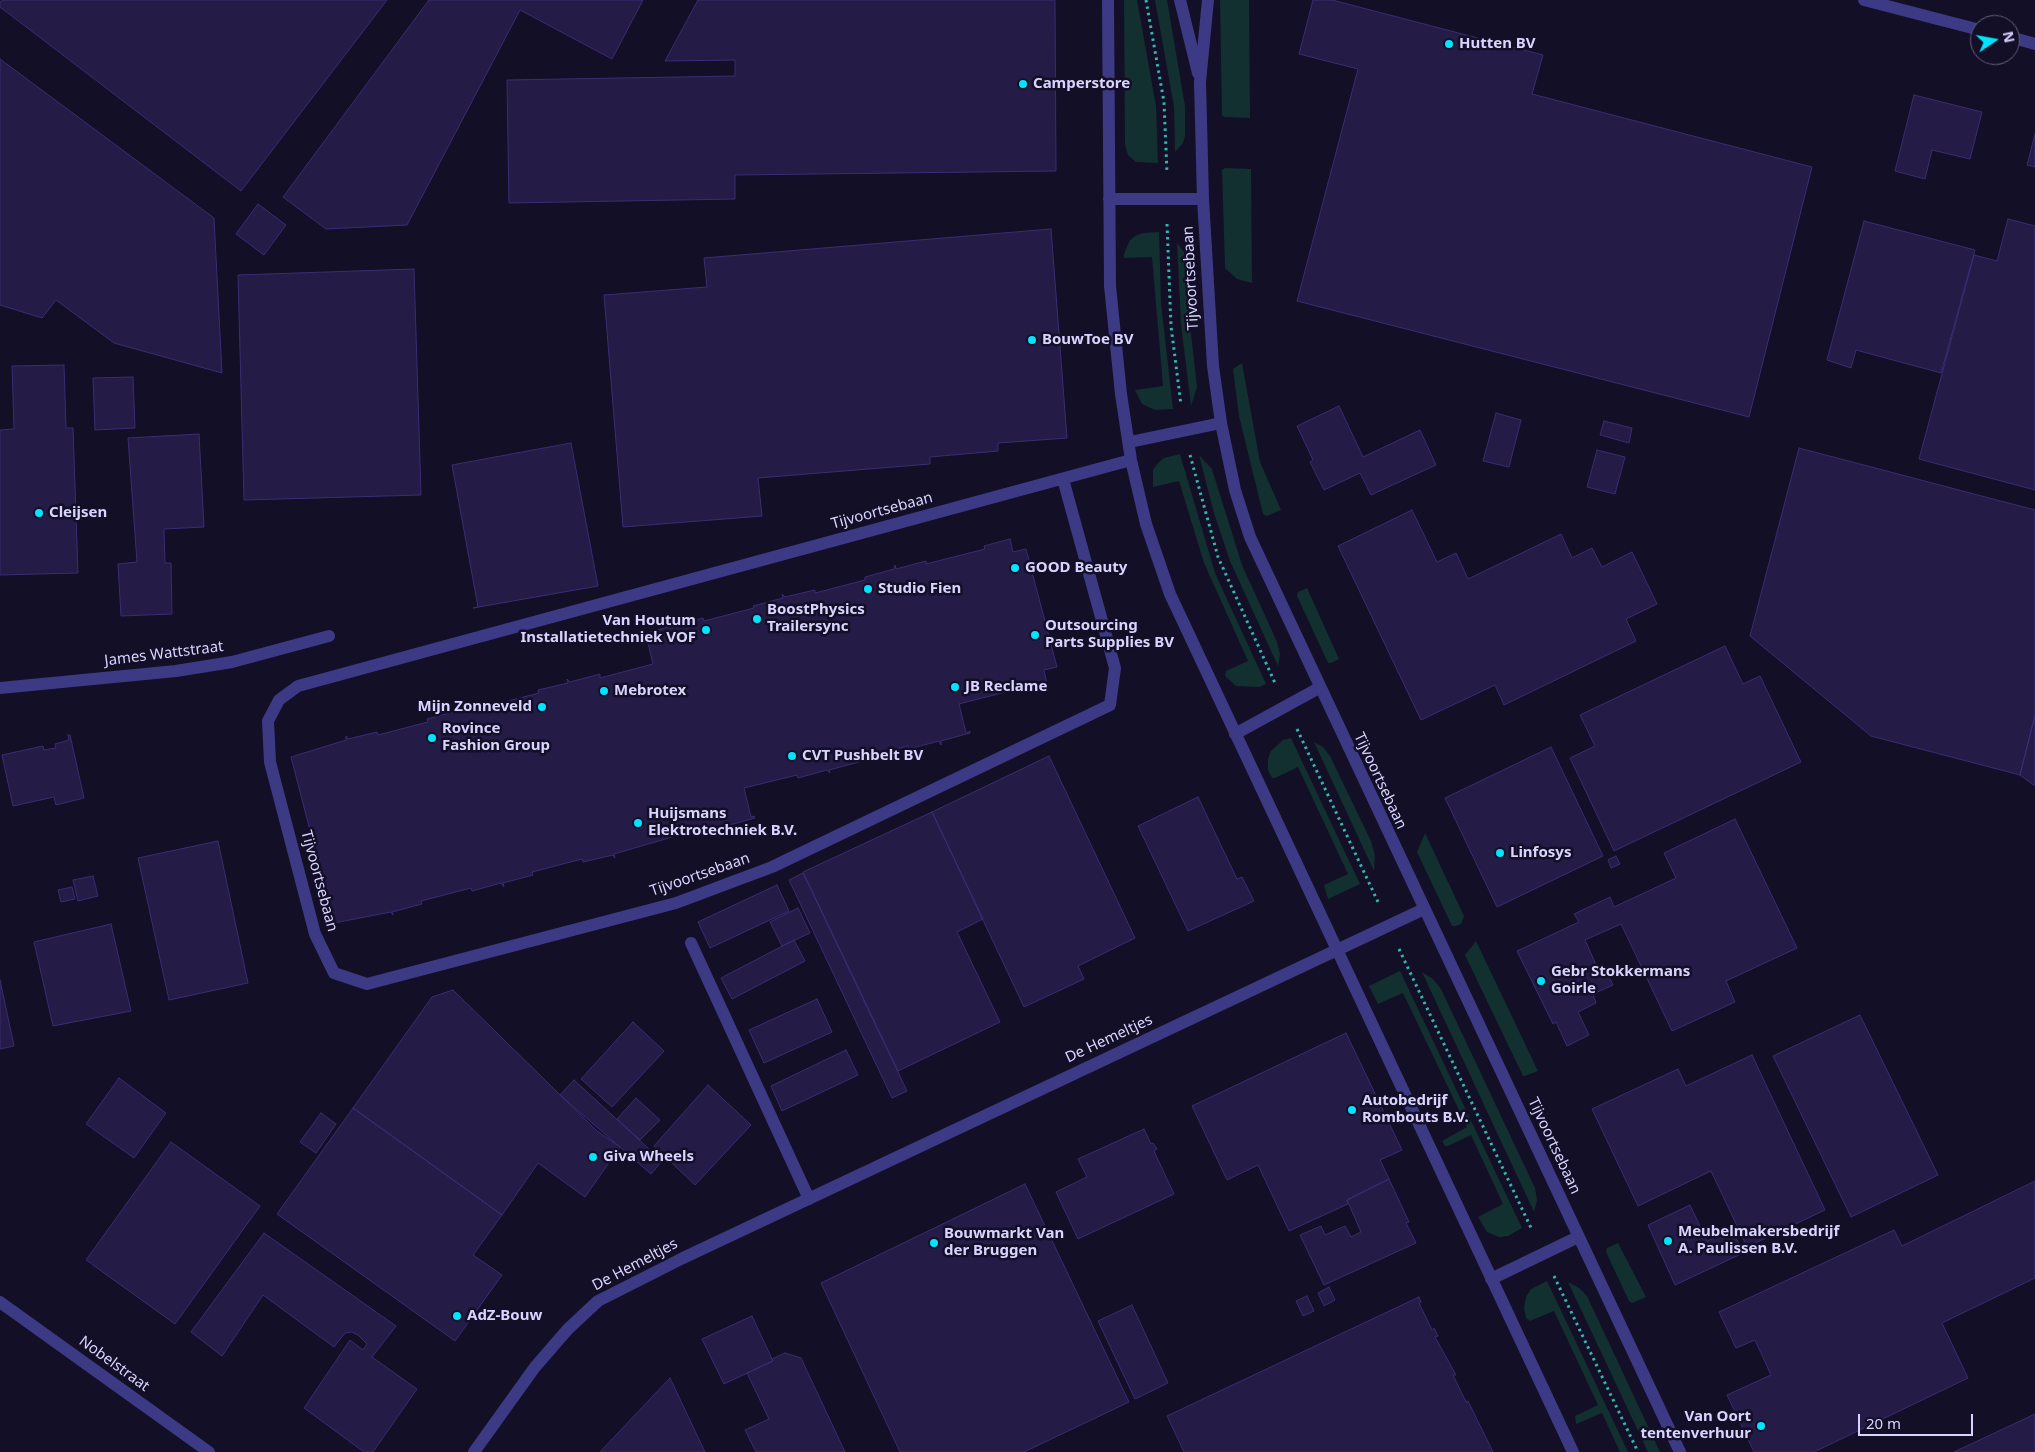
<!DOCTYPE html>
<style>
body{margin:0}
#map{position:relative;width:2035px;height:1452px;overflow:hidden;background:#130f26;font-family:"Noto Sans",sans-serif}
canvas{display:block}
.north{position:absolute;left:1970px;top:15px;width:50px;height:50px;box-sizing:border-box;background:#130f26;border:1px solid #625e7d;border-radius:50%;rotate:78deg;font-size:14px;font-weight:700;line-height:20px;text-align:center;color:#d9d4ff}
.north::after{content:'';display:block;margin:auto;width:18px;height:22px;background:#00e5ff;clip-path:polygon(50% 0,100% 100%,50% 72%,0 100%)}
.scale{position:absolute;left:1858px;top:1414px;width:115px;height:22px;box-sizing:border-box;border:2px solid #d9d4ff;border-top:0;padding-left:6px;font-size:15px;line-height:18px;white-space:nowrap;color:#d9d4ff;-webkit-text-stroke:4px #130f26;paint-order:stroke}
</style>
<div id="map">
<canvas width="2035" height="1452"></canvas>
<div class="north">N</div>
<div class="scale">20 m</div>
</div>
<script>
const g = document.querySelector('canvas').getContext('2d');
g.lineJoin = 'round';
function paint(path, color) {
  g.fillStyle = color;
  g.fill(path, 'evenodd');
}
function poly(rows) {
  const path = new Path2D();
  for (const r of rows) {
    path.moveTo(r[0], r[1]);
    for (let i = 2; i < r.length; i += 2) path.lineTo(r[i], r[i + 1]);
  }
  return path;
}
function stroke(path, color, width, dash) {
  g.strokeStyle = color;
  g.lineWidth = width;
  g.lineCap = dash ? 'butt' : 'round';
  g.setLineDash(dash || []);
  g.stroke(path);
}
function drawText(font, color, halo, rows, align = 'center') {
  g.font = font + ' "Noto Sans",sans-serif';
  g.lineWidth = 5;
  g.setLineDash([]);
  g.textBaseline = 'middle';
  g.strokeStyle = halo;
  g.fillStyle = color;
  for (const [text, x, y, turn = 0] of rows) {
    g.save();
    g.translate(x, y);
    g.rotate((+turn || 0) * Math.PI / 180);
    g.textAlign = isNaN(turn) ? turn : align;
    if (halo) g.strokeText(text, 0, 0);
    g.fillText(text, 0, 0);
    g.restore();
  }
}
paint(poly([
 [1124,0,1137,0,1156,106,1158,163,1136,162,1128,155,1125,144],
 [1155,0,1167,0,1185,106,1185,136,1183,143,1175,152,1174,107],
 [1220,0,1249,0,1250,118,1224,117,1222,115],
 [1225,168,1251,169,1252,283,1237,279,1225,268,1222,170],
 [1159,232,1161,303,1173,409,1155,410,1142,404,1135,390,1163,386,1152,257,1124,258,1124,254,1130,240,1135,236,1143,233],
 [1177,243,1184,252,1187,263,1190,324,1197,387,1191,406,1181,324],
 [1242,363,1260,462,1281,510,1267,516,1263,514,1239,416,1233,369],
 [1180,454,1215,573,1266,684,1259,687,1236,686,1225,676,1226,671,1248,661,1204,563,1179,481,1153,487,1153,470,1158,463,1164,458],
 [1199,455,1212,469,1242,565,1277,642,1280,654,1278,666,1230,561,1214,513],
 [1307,588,1339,659,1331,663,1328,663,1297,596,1298,592],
 [1291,738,1360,884,1328,899,1324,885,1348,874,1298,767,1275,778,1272,778,1268,770,1268,759,1271,751,1283,740],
 [1314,742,1323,747,1330,756,1371,841,1375,855,1374,871],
 [1425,833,1464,916,1461,924,1456,926,1452,926,1417,852],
 [1476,941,1538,1071,1525,1076,1523,1076,1465,955],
 [1400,971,1522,1228,1508,1236,1499,1237,1487,1232,1478,1217,1503,1204,1471,1135,1448,1146,1445,1146,1442,1141,1467,1127,1403,993,1378,1004,1369,986],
 [1422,972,1433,979,1441,989,1535,1188,1537,1200,1534,1212],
 [1618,1243,1646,1297,1632,1303,1629,1301,1606,1252,1607,1248],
 [1547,1281,1628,1452,1620,1452,1602,1413,1576,1424,1575,1416,1598,1405,1554,1311,1530,1321,1526,1318,1524,1308,1526,1297,1531,1289],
 [1568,1282,1579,1288,1587,1296,1660,1452,1648,1452]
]), '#12302f');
const building = poly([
 [3,0,387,0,241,191,0,7,0,2,3,0],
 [429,0,643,0,612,59,520,10,407,225,326,229,283,197,429,0],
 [698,0,1055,0,1056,171,735,175,735,199,509,203,507,80,735,76,735,60,665,61,698,0],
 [1313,0,1332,0,1543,55,1532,94,1812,167,1749,417,1297,301,1358,69,1299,54,1313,0],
 [0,59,214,218,222,373,114,343,56,300,42,318,0,305,0,59],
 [1914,95,1982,112,1970,159,1932,150,1925,179,1895,171,1914,95],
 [2035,134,2035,167,2027,165,2035,134],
 [258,204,286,225,264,255,236,234,258,204],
 [2008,219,2035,226,2035,490,1919,459,1974,255,1997,261,2008,219],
 [1864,221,1975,250,1941,373,1856,350,1851,368,1827,360,1864,221],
 [1051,229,1067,438,998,443,998,451,930,457,930,464,758,478,762,516,623,527,604,295,707,287,704,258,1051,229],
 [414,269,421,495,244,500,238,275,414,269],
 [64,365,66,428,73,428,78,573,0,575,0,430,14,429,12,366,64,365],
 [133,377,135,428,95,430,93,378,133,377],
 [1339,406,1363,457,1420,430,1436,465,1371,495,1360,473,1324,490,1310,462,1313,460,1297,426,1339,406],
 [1496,413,1521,420,1509,467,1483,461,1496,413],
 [1604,421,1632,428,1629,443,1600,435,1604,421],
 [199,434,204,527,164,529,165,563,171,563,172,614,121,616,118,564,137,562,128,438,199,434],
 [571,443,598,586,473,608,478,607,452,465,571,443],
 [1799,448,2035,510,2035,715,2020,775,1871,736,1750,636,1799,448],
 [1597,450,1625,457,1615,494,1587,487,1597,450],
 [1412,510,1437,562,1456,553,1468,579,1561,534,1572,558,1592,548,1602,567,1632,552,1657,604,1626,619,1636,641,1504,705,1495,685,1421,720,1338,546,1412,510],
 [1010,539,1013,552,1026,549,1057,667,1044,670,1047,684,1021,690,1021,688,959,704,966,733,970,731,970,733,941,741,941,745,939,741,909,749,908,746,858,759,859,762,829,770,830,773,827,770,798,778,797,775,744,788,751,817,754,816,755,818,726,826,727,829,723,826,694,834,693,831,614,854,615,858,613,855,583,862,582,859,532,872,533,875,503,883,504,887,501,883,472,891,471,888,421,901,422,904,392,912,393,915,391,912,334,923,291,757,346,740,346,736,348,739,377,732,378,735,428,722,427,719,457,711,456,707,459,711,488,703,489,706,539,693,538,690,568,683,567,679,570,682,600,674,600,678,653,664,646,635,643,634,672,626,671,623,674,626,703,618,704,621,754,608,753,606,783,598,782,594,785,597,815,590,815,593,865,580,865,577,894,569,895,565,896,569,926,561,926,564,985,549,984,546,1010,539],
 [1725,646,1743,684,1760,676,1801,762,1614,851,1570,758,1595,746,1580,715,1725,646],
 [2035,715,2035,786,2020,775,2035,715],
 [68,735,70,735,84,798,56,805,54,797,13,806,2,755,43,746,44,750,56,748,55,744,69,740,68,735],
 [1551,747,1603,856,1497,907,1445,798,1551,747],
 [1049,756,1135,938,1078,966,1084,979,1024,1007,932,812,1049,756],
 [1198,797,1237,879,1242,877,1254,901,1188,931,1138,826,1198,797],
 [932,812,983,919,957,932,1000,1022,898,1071,803,872,932,812],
 [1735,819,1797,948,1726,981,1735,1002,1672,1031,1621,924,1585,940,1597,967,1603,964,1613,985,1593,994,1596,1003,1578,1012,1589,1035,1567,1046,1556,1022,1553,1024,1517,951,1579,922,1574,914,1610,897,1614,907,1676,878,1664,853,1735,819],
 [218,841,248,983,169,1000,138,858,218,841],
 [1616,856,1620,864,1611,868,1608,860,1616,856],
 [803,873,907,1091,892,1098,789,880,803,873],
 [93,876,98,896,78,901,73,880,93,876],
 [777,885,789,911,710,948,698,922,777,885],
 [72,887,75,899,61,902,58,890,72,887],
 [798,908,810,933,782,946,770,922,798,908],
 [111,924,131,1011,53,1026,34,942,111,924],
 [794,940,805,961,732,999,721,978,794,940],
 [0,980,14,1046,0,1049,0,980],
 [453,990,597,1131,620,1147,585,1197,538,1163,502,1215,353,1108,432,997,453,990],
 [817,999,832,1032,764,1063,749,1030,817,999],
 [1860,1015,1938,1175,1851,1217,1773,1056,1860,1015],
 [633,1022,664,1051,612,1107,581,1079,633,1022],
 [1346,1033,1402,1150,1380,1160,1389,1179,1347,1200,1348,1204,1289,1231,1258,1165,1227,1180,1192,1106,1346,1033],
 [846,1050,858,1075,782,1111,771,1086,846,1050],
 [1752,1055,1825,1210,1747,1247,1711,1171,1638,1206,1592,1109,1678,1069,1686,1086,1752,1055],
 [119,1078,166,1113,134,1158,86,1124,119,1078],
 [574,1080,662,1161,651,1174,560,1095,574,1080],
 [708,1085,751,1125,695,1185,654,1146,708,1085],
 [636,1098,660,1120,640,1140,617,1119,636,1098],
 [353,1108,502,1215,473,1255,502,1275,455,1341,277,1214,353,1108],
 [321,1113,336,1124,316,1153,300,1142,321,1113],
 [1144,1129,1151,1144,1153,1143,1157,1149,1154,1151,1174,1194,1078,1239,1056,1192,1087,1177,1078,1159,1144,1129],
 [171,1142,260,1206,175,1324,86,1260,171,1142],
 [1389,1179,1409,1222,1406,1223,1416,1243,1324,1285,1300,1235,1321,1226,1325,1235,1345,1226,1351,1237,1361,1232,1347,1200,1389,1179],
 [2035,1181,2035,1278,1942,1323,1968,1378,1814,1452,1754,1452,1727,1395,1771,1375,1755,1340,1736,1348,1719,1312,1894,1230,1902,1246,2035,1181],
 [1025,1184,1129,1402,1024,1452,900,1452,821,1283,1025,1184],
 [1690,1205,1707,1241,1732,1229,1743,1253,1675,1285,1648,1225,1690,1205],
 [264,1233,396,1326,372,1357,417,1389,373,1452,364,1452,304,1408,350,1340,363,1350,367,1344,358,1335,352,1332,345,1333,334,1347,263,1295,222,1356,191,1332,264,1233],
 [1329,1287,1335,1300,1324,1306,1318,1293,1329,1287],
 [1307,1296,1314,1311,1303,1316,1296,1301,1307,1296],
 [1419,1297,1421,1302,1419,1303,1432,1330,1434,1328,1438,1336,1435,1337,1456,1375,1453,1375,1466,1402,1468,1401,1493,1452,1184,1452,1167,1416,1419,1297],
 [1132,1305,1168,1383,1135,1399,1098,1321,1132,1305],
 [752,1316,773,1361,724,1384,702,1339,752,1316],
 [785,1353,801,1358,845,1452,756,1452,745,1430,769,1419,747,1373,773,1361,772,1359,785,1353],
 [670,1378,705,1452,600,1452,670,1378],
 [2035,1414,2035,1452,1954,1452,2035,1414]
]);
paint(building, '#241b47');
stroke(building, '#3b2d73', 1);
stroke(poly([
 [1146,0,1164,102,1167,173],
 [1167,224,1171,326,1181,405],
 [1190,455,1218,557,1275,683],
 [1297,729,1378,902],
 [1399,949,1532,1230],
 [1554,1276,1638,1452]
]), '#2fb8b0', 3, [2.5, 4]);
stroke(poly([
 [1108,0,1110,286,1121,394,1131,460,1146,524,1170,594,1573,1452],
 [1109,199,1203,199],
 [1130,442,1221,423],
 [1063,479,1115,668,1110,705,772,867,676,903,367,984,334,973,315,934,270,762,268,721,279,700,298,686,1131,460],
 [1235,734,1319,688],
 [1491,1279,1578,1237]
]), '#3d3a85', 12);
stroke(poly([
 [0,688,176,671,232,662,329,636],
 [691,943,809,1199],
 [0,1302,209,1452],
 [474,1452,535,1367,568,1329,598,1301,683,1258,1424,909]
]), '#3d3a85', 12);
stroke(poly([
 [1180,0,1198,73],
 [1208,0,1200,82,1203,199,1213,366,1221,423,1235,490,1250,537,1680,1452],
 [1864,0,1980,30],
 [2010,37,2035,44]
]), '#3d3a85', 12);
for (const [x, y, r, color] of [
 [1449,44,5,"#00e5ff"],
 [1023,84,5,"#00e5ff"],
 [1032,340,5,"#00e5ff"],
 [39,513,5,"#00e5ff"],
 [1015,568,5,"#00e5ff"],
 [868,589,5,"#00e5ff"],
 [757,619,5,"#00e5ff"],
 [706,630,5,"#00e5ff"],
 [1035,635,5,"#00e5ff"],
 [955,687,5,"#00e5ff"],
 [604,691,5,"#00e5ff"],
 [542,707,5,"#00e5ff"],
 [432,738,5,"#00e5ff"],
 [792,756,5,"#00e5ff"],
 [638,823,5,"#00e5ff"],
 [1500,853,5,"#00e5ff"],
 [1541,981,5,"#00e5ff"],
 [1352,1110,5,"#00e5ff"],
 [593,1157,5,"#00e5ff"],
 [1668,1241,5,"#00e5ff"],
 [934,1243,5,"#00e5ff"],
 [457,1316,5,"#00e5ff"],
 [1761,1426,5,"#00e5ff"]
]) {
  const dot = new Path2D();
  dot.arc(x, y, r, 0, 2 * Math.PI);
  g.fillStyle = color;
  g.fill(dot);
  stroke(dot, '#130f26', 2);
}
drawText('bold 15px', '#d9d4ff', '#130f26', [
 ["Hutten BV",1459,44],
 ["Camperstore",1033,84],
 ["BouwToe BV",1042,340],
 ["Cleijsen",49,513],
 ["GOOD Beauty",1025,568],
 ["Studio Fien",878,589],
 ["BoostPhysics",767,610],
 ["Trailersync",767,627],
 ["Van Houtum",696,621,"right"],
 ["Installatietechniek VOF",696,638,"right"],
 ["Outsourcing",1045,626],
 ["Parts Supplies BV",1045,643],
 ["JB Reclame",965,687],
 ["Mebrotex",614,691],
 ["Mijn Zonneveld",532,707,"right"],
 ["Rovince",442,729],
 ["Fashion Group",442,746],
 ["CVT Pushbelt BV",802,756],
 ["Huijsmans",648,814],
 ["Elektrotechniek B.V.",648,831],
 ["Linfosys",1510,853],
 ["Gebr Stokkermans",1551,972],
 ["Goirle",1551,989],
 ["Autobedrijf",1362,1101],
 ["Rombouts B.V.",1362,1118],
 ["Giva Wheels",603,1157],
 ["Meubelmakersbedrijf",1678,1232],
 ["A. Paulissen B.V.",1678,1249],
 ["Bouwmarkt Van",944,1234],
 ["der Bruggen",944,1251],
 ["AdZ-Bouw",467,1316],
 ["Van Oort",1751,1417,"right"],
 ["tentenverhuur",1751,1434,"right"]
], 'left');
drawText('15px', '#d9d4ff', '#130f26', [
 ["Tijvoortsebaan",1191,278,-93],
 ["Tijvoortsebaan",882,511,-15],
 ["James Wattstraat",164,654,-7],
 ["Tijvoortsebaan",1380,781,65],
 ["Tijvoortsebaan",700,875,-19],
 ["Tijvoortsebaan",319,881,75],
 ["De Hemeltjes",1109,1039,-25],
 ["Tijvoortsebaan",1554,1146,65],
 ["De Hemeltjes",635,1265,-28],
 ["Nobelstraat",114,1364,36]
]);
</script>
